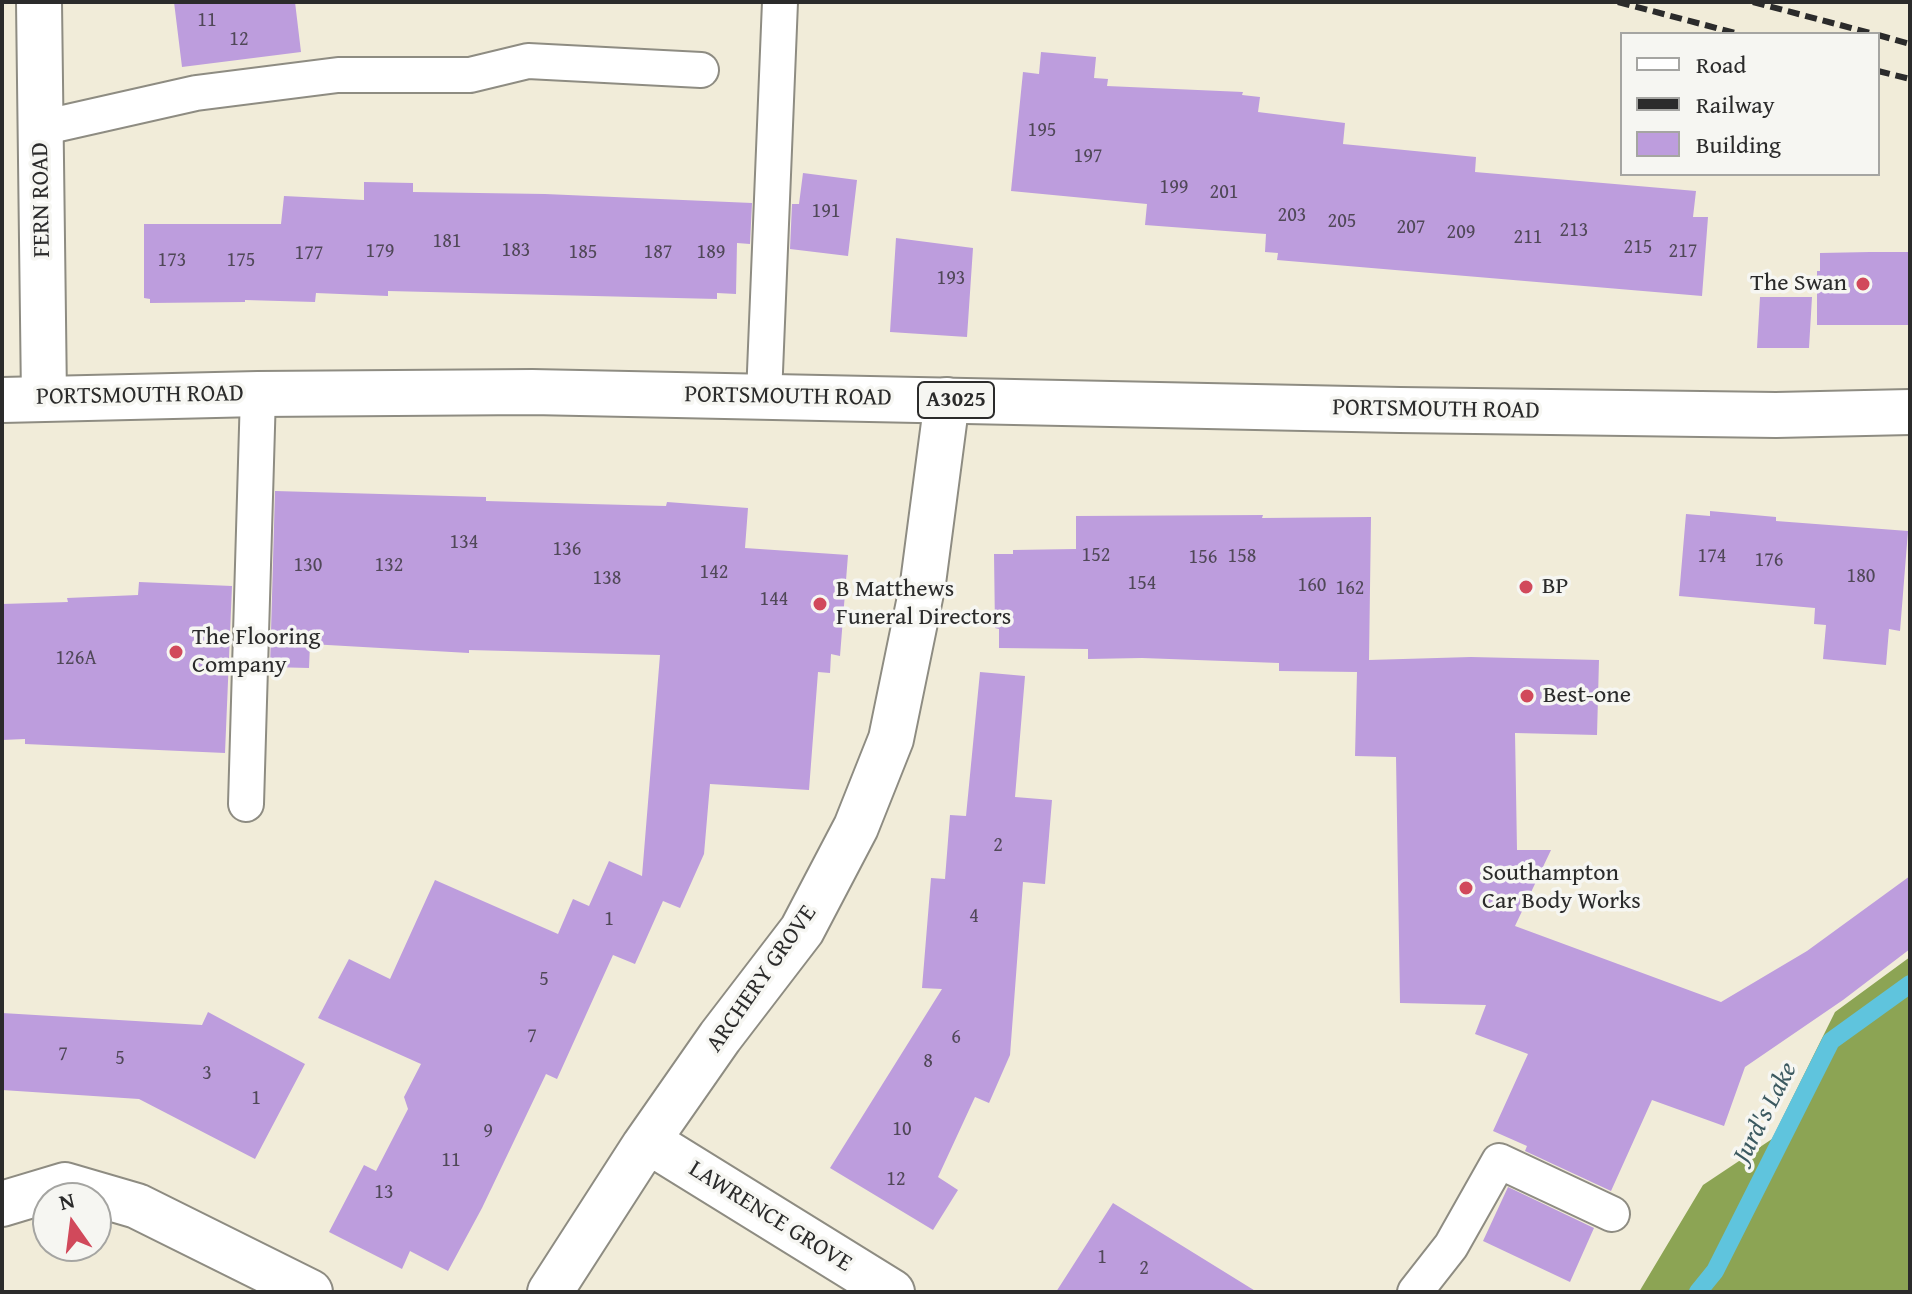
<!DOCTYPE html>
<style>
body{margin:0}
#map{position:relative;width:1912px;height:1294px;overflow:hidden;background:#f1ecd9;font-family:"Gentium Book Plus",serif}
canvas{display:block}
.frame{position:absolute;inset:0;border:4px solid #2b2b2b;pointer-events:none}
.legend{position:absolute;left:1620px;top:32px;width:260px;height:144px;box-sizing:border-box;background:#f6f6f2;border:2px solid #a5a5a2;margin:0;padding:10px 14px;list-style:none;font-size:24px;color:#2b2b2b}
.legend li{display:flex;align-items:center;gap:16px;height:40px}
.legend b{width:40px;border:2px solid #a5a5a2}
.north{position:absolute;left:32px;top:1182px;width:80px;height:80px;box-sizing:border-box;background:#f6f6f2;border:2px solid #a5a5a2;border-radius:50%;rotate:346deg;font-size:22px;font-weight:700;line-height:32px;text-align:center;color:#2b2b2b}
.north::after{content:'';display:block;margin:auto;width:28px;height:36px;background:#d1495b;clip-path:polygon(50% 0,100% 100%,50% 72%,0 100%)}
</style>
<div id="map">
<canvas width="1912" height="1294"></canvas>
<div class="frame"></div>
<ul class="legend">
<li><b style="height:10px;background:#fff"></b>Road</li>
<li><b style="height:10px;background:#2b2b2b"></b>Railway</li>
<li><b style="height:22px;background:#bd9ddd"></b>Building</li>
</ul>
<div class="north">N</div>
</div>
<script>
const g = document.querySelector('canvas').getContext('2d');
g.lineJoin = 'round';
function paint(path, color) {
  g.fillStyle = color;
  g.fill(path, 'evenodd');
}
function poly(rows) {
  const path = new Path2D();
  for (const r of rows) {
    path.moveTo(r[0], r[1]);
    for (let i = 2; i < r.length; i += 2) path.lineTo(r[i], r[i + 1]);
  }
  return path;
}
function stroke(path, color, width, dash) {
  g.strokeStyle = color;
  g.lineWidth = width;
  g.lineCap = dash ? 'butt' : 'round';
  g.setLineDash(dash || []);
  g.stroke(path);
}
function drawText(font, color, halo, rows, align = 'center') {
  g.font = font + ' "Gentium Book Plus",serif';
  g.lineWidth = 7;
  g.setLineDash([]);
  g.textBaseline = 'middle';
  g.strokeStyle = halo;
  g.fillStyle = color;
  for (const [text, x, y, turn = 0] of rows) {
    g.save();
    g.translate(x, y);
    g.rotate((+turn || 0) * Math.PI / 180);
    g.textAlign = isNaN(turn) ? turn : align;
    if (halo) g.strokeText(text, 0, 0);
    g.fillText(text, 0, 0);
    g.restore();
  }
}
paint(poly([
 [1910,957,1910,1292,1639,1292,1703,1185,1772,1139,1835,1012]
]), '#8ca454');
stroke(poly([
 [1698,1292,1715,1271,1831,1041,1910,984]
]), '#5fc4dd', 18);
paint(poly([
 [174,2,295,2,301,52,182,67],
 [1041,52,1096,57,1094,78,1108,79,1107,86,1243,92,1242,95,1260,97,1258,112,1345,123,1343,144,1476,157,1475,172,1696,191,1693,217,1708,217,1702,296,1277,260,1278,253,1265,252,1266,234,1145,225,1147,204,1011,191,1023,72,1039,74],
 [803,173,857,180,848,256,790,249,792,204,799,204],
 [364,182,413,183,413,192,545,194,752,203,750,244,737,243,736,294,717,293,717,299,388,291,388,296,316,293,315,302,245,300,245,302,150,303,150,299,144,298,144,224,281,224,284,196,364,200],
 [896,238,973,248,967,337,890,332],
 [1870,252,1910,252,1910,325,1817,325,1817,271,1820,271,1820,253],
 [1760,297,1812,297,1809,348,1757,348],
 [275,491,486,497,486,501,590,504,666,506,667,502,748,508,745,548,848,555,840,656,831,654,830,673,818,672,809,790,710,784,704,854,680,908,663,901,635,964,613,955,557,1079,546,1074,482,1208,448,1271,410,1251,402,1269,329,1232,364,1165,376,1171,408,1109,404,1097,421,1064,318,1018,349,959,390,979,435,880,558,934,573,899,589,906,609,861,642,876,660,655,469,650,469,653,310,644,309,668,270,667],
 [1710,511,1776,517,1776,521,1908,531,1900,631,1889,629,1886,665,1823,659,1826,625,1814,624,1815,608,1679,596,1686,514,1710,516],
 [1263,515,1262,518,1371,517,1369,660,1471,657,1599,660,1597,735,1515,733,1517,850,1551,850,1515,926,1721,1002,1807,951,1910,876,1910,949,1843,1000,1745,1067,1724,1126,1652,1100,1611,1191,1525,1151,1527,1146,1493,1131,1528,1054,1475,1034,1486,1005,1400,1003,1396,757,1355,756,1357,672,1279,671,1279,663,1142,658,1088,659,1088,649,999,648,999,629,995,628,994,554,1013,554,1013,550,1076,549,1076,516],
 [139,582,232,586,225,753,25,744,25,739,2,740,2,604,68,602,67,598,138,595],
 [980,672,1025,676,1015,797,1052,800,1045,884,1023,882,1010,1055,989,1103,975,1097,938,1177,958,1190,933,1230,830,1168,942,989,922,988,931,878,945,879,950,815,966,816],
 [208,1012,305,1064,255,1159,139,1099,2,1090,2,1013,202,1025],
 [1508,1187,1594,1228,1570,1282,1483,1241],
 [1113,1203,1257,1292,1056,1292]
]), '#bd9ddd');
const service = poly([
 [41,128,196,93,338,75,470,75,528,61,701,70],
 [764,396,780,2],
 [246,804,258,394],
 [1415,1292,1451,1246,1499,1161,1612,1214]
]);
const minor = poly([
 [39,2,44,398],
 [648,1141,892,1292],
 [2,1204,65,1185,137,1206,310,1292],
 [550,1292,644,1146,720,1037,802,930,856,827,891,739,923,583,947,400]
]);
const primary = poly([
 [2,400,258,394,532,392,1400,410,1776,415,1910,412]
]);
stroke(service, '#8e8c82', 38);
stroke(minor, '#8e8c82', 48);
stroke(primary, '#8e8c82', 48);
stroke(service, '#fff', 34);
stroke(minor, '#fff', 44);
stroke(primary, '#fff', 44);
stroke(poly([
 [1618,2,1739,34],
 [1753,2,1874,34],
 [1878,35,1910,44],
 [1878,71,1910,79]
]), '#2b2b2b', 6, [12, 6]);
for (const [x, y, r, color] of [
 [1863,284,8,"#d1495b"],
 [1526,587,8,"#d1495b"],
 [820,604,8,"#d1495b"],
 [176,652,8,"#d1495b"],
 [1527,696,8,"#d1495b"],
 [1466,888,8,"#d1495b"]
]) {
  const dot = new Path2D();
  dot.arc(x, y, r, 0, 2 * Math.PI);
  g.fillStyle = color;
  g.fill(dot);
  stroke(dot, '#f6f6f2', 3);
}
drawText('20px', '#504858', null, [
 ["11",207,21],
 ["12",239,40],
 ["195",1042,131],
 ["197",1088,157],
 ["199",1174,188],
 ["201",1224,193],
 ["191",826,212],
 ["203",1292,216],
 ["205",1342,222],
 ["207",1411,228],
 ["213",1574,231],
 ["209",1461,233],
 ["211",1528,238],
 ["181",447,242],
 ["215",1638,248],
 ["183",516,251],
 ["179",380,252],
 ["217",1683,252],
 ["185",583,253],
 ["187",658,253],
 ["189",711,253],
 ["177",309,254],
 ["173",172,261],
 ["175",241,261],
 ["193",951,279],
 ["134",464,543],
 ["136",567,550],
 ["152",1096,556],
 ["158",1242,557],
 ["174",1712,557],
 ["156",1203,558],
 ["176",1769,561],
 ["130",308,566],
 ["132",389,566],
 ["142",714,573],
 ["180",1861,577],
 ["138",607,579],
 ["154",1142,584],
 ["160",1312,586],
 ["162",1350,589],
 ["144",774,600],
 ["126A",76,659],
 ["2",998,846],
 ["4",974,917],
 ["1",609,920],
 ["5",544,980],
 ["7",532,1037],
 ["6",956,1038],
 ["7",63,1055],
 ["5",120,1059],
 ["8",928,1062],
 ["3",207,1074],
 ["1",256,1099],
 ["10",902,1130],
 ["9",488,1132],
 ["11",451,1161],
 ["12",896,1180],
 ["13",384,1193],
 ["1",1102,1258],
 ["2",1144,1269]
]);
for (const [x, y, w] of [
 [956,400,76]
]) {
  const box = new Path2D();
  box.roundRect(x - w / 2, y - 18, w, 36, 6);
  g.fillStyle = '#f6f6f2';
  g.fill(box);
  stroke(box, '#2b2b2b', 2);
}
drawText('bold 22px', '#2b2b2b', null, [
 ["A3025",956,400]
]);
drawText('24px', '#2b2b2b', '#f6f6f2', [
 ["FERN ROAD",42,200,-91],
 ["PORTSMOUTH ROAD",140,396,-1],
 ["PORTSMOUTH ROAD",788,397,1],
 ["PORTSMOUTH ROAD",1436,410,1],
 ["ARCHERY GROVE",762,979,-55],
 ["LAWRENCE GROVE",770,1217,32]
]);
drawText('24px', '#2b2b2b', '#f6f6f2', [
 ["The Swan",1847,284,"right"],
 ["BP",1542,587],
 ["B Matthews",836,590],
 ["Funeral Directors",836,618],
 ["The Flooring",192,638],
 ["Company",192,666],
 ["Best-one",1543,696],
 ["Southampton",1482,874],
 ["Car Body Works",1482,902]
], 'left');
drawText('italic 26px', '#3b5960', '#f6f6f2', [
 ["Jurd's Lake",1766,1113,-63]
]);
</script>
